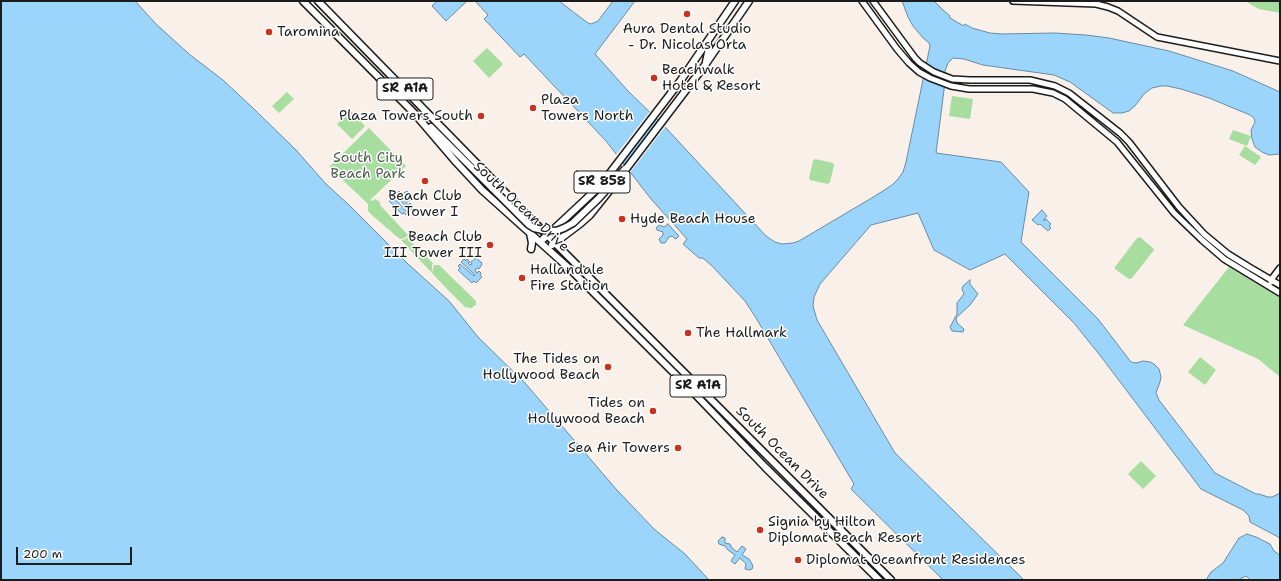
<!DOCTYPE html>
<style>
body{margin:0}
#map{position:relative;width:1281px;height:581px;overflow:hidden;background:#f9f0e9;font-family:"Shantell Sans",sans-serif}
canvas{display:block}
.frame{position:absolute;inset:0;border:2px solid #1c1c1c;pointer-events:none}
.scale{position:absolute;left:16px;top:547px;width:116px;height:18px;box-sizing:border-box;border:2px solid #1c1c1c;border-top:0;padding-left:5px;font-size:12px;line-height:14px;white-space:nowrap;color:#1c1c1c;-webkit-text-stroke:3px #fff;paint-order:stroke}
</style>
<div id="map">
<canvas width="1281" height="581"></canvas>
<div class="frame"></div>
<div class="scale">200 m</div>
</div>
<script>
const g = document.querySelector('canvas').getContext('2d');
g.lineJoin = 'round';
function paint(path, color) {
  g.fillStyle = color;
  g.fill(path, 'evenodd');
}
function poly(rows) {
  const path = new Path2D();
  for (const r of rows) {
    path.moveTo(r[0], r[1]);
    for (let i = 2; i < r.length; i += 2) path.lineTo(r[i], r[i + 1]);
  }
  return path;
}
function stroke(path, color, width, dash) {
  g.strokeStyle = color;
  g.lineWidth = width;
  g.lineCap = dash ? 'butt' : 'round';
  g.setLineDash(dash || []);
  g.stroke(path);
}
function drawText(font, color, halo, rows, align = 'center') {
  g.font = font + ' "Shantell Sans",sans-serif';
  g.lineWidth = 3;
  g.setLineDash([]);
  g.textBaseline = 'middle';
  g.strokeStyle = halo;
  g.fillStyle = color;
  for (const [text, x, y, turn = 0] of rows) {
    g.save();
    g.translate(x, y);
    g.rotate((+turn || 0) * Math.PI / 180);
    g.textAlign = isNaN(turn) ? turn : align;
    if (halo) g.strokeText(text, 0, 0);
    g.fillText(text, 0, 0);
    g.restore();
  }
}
paint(poly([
 [1246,1,1280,1,1280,13,1259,9,1250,4],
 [487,48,503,64,489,78,473,61],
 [287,92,294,99,279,113,272,106],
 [952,96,973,99,970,119,949,116],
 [351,111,365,126,352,139,337,124],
 [369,128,406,166,370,200,372,201,375,199,380,202,380,205,408,235,405,238,400,239,395,235,373,216,368,211,368,204,329,167],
 [1233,130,1251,136,1247,146,1229,139],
 [1245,146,1261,157,1255,165,1239,155],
 [815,159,833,163,834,165,830,182,828,184,810,180,809,178,813,161],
 [408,237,410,241,433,263,432,265,432,271,431,272,401,240,406,239],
 [1140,237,1154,249,1154,250,1132,278,1129,279,1115,269,1115,267,1137,238],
 [434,265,439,265,474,299,476,301,476,305,471,308,465,307,444,286,432,273],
 [1229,267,1280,298,1280,377,1258,359,1183,325],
 [1200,357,1216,370,1205,385,1188,372],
 [1141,461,1156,476,1143,489,1128,474]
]), '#a8dda0');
const water = poly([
 [1,1,135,1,156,24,189,54,223,80,255,110,296,150,326,184,348,204,407,263,449,301,478,337,525,383,616,489,654,529,685,554,709,580,1,580,1,1],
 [437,1,467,1,446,21,432,6,437,1],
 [475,1,559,1,588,23,591,24,598,21,613,1,635,1,595,54,628,91,666,128,766,236,775,242,782,244,793,243,799,241,875,196,892,185,898,179,903,172,906,162,930,46,929,43,923,38,913,26,908,17,902,1,934,1,942,9,950,16,949,17,955,21,964,26,965,24,972,28,990,33,1002,34,1055,33,1086,35,1109,38,1169,51,1233,71,1280,92,1280,154,1269,155,1262,152,1255,147,1252,139,1251,130,1255,122,1254,118,1250,115,1209,98,1181,89,1167,86,1161,86,1152,88,1144,94,1135,106,1129,111,1122,113,1113,113,1070,82,1054,75,983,65,964,59,953,58,948,63,945,71,946,74,936,153,1001,162,1029,192,1021,242,1098,319,1131,362,1136,363,1143,361,1150,362,1154,364,1159,369,1161,377,1160,382,1156,393,1159,400,1215,473,1256,494,1259,494,1268,497,1272,497,1280,493,1280,538,1250,522,1249,516,1243,510,1201,489,1102,358,1074,323,1005,254,970,270,934,250,918,213,871,225,820,284,814,297,813,306,817,320,895,453,1024,580,943,580,851,489,854,484,756,318,745,301,712,266,703,258,699,258,683,244,687,239,651,199,606,141,524,54,520,57,484,19,488,15,475,1],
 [395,191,397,193,399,191,401,193,399,195,401,197,403,195,402,194,407,191,412,195,412,199,406,202,408,205,410,203,412,205,410,207,412,209,410,211,397,197,395,199,408,213,406,215,404,213,402,214,389,201,391,199,389,197,395,191],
 [1042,210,1047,216,1043,221,1046,219,1051,224,1049,226,1051,228,1048,231,1040,224,1038,225,1032,220,1042,210],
 [668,224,679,236,676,239,674,238,672,236,669,237,665,243,661,243,659,239,663,235,663,232,657,230,656,228,659,225,664,227,668,224],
 [476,258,481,262,482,264,479,269,477,268,475,270,477,273,479,271,481,273,480,275,482,277,476,283,474,281,472,283,458,270,460,268,458,266,460,264,474,276,475,275,461,262,464,259,466,261,467,259,470,262,468,263,470,265,472,264,471,262,476,258],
 [970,280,970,284,978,294,970,305,956,318,957,323,964,329,963,332,952,331,950,327,957,314,957,303,964,294,962,289,963,286,970,280],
 [1247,534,1256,537,1270,544,1274,551,1280,555,1280,580,1251,580,1246,576,1238,580,1206,580,1211,572,1223,563,1239,538,1247,534],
 [722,537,725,538,725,543,730,544,732,548,737,552,742,546,746,549,742,555,749,559,752,564,753,567,752,569,749,570,745,569,746,564,740,558,735,564,731,561,735,555,728,550,725,546,719,544,718,541,722,537]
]);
paint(water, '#9cd5fc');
stroke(water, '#698ba2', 1);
paint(poly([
 [651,110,658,117,621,164,615,156],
 [659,119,666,126,629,174,623,166]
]), '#f9f0e9');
const tertiary = poly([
 [862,1,897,49,909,63,919,72,930,78,951,86,969,89,1033,89,1053,93,1065,99,1117,142,1174,213,1202,240,1224,259,1280,293],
 [873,1,915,58,920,63,934,72,952,79,970,80,1030,80,1055,86,1069,93,1120,133,1129,142,1179,207,1204,234,1228,254,1249,267,1280,285],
 [1013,1,1096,4,1108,7,1118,11,1157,37,1280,61],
 [1271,282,1271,280,1280,268]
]);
const primary = poly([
 [303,1,415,114,456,162,482,190,571,270,693,392,765,467,879,580],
 [318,1,533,221,891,580],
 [706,62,709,48,707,43],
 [431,127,493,189],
 [623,173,705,65,749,1],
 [530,233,532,243,531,249],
 [540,242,600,186,681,80,735,1],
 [552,245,581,223,590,215,618,180]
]);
stroke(tertiary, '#1c1c1c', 8);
stroke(primary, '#1c1c1c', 9);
stroke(tertiary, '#fff', 5);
stroke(primary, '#fff', 6);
const primaryBridge = poly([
 [493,189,529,225,534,228,543,230,556,231,564,228,573,223,599,198,625,169]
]);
stroke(primaryBridge, '#1c1c1c', 9, []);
stroke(primaryBridge, '#fff', 6);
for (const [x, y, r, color] of [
 [687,14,4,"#c8321e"],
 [269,32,4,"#c8321e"],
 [654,78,4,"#c8321e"],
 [533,108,4,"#c8321e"],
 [481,116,4,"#c8321e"],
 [425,181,4,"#c8321e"],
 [622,219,4,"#c8321e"],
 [490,245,4,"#c8321e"],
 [522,278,4,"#c8321e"],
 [688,333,4,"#c8321e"],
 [608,367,4,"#c8321e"],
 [653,411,4,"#c8321e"],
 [678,448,4,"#c8321e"],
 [760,530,4,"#c8321e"],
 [798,560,4,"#c8321e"]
]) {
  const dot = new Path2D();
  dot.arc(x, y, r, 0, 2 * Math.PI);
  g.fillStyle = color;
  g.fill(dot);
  stroke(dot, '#fff', 1.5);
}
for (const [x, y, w] of [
 [405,89,56],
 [602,182,56],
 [698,386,56]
]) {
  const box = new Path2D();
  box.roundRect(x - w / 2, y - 11, w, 22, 3);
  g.fillStyle = '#fff';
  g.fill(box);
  stroke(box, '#1c1c1c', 1);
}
drawText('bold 13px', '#1c1c1c', null, [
 ["SR A1A",405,89],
 ["SR 858",602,182],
 ["SR A1A",698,386]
]);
drawText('14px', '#1c1c1c', '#fff', [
 ["Aura Dental Studio",687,29,"center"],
 ["- Dr. Nicolas Orta",687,45,"center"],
 ["Taromina",277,32],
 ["Beachwalk",662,70],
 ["Hotel & Resort",662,86],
 ["Plaza",541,100],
 ["Towers North",541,116],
 ["Plaza Towers South",473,116,"right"],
 ["Beach Club",425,196,"center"],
 ["I Tower I",425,212,"center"],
 ["Hyde Beach House",630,219],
 ["Beach Club",482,237,"right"],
 ["III Tower III",482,253,"right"],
 ["Hallandale",530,270],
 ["Fire Station",530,286],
 ["The Hallmark",696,333],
 ["The Tides on",600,359,"right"],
 ["Hollywood Beach",600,375,"right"],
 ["Tides on",645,403,"right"],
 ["Hollywood Beach",645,419,"right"],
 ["Sea Air Towers",670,448,"right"],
 ["Signia by Hilton",768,522],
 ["Diplomat Beach Resort",768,538],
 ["Diplomat Oceanfront Residences",806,560]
], 'left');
drawText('14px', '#4d604a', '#fff', [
 ["South City",368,158],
 ["Beach Park",368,174]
]);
drawText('14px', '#1c1c1c', '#fff', [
 ["South Ocean Drive",521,207,43],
 ["South Ocean Drive",782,453,45]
]);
</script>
